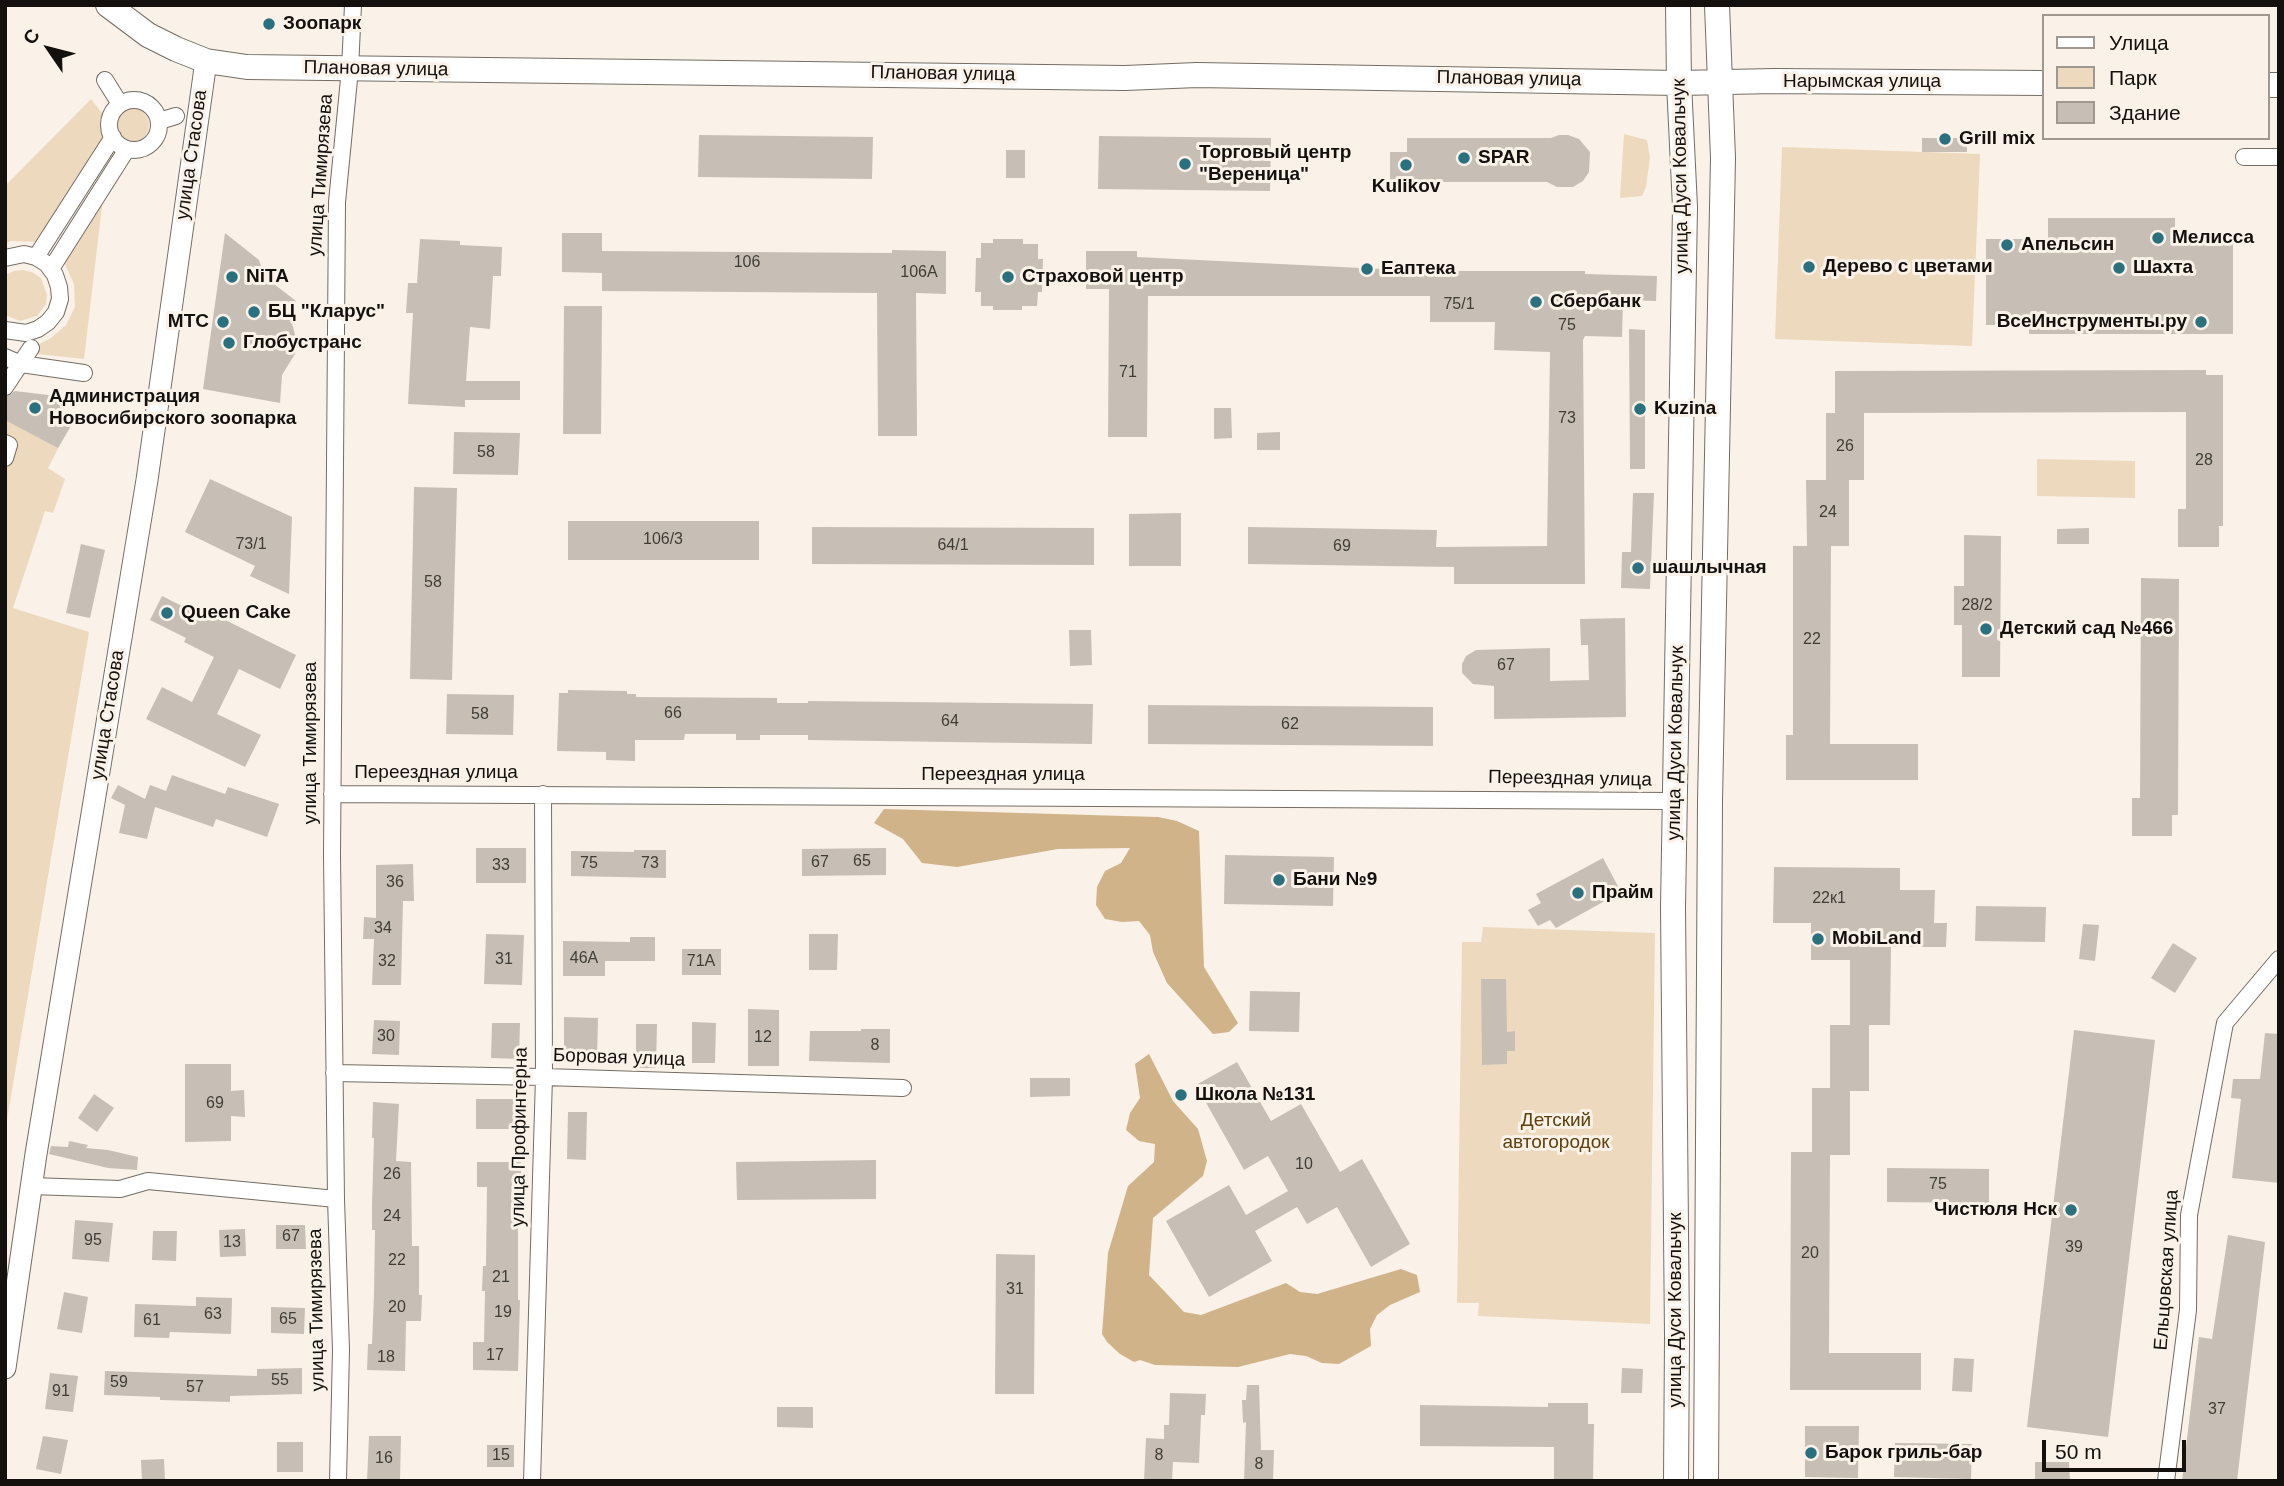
<!DOCTYPE html>
<meta charset="utf-8">
<style>
body{margin:0}
#map{position:relative;width:2284px;height:1486px;overflow:hidden;background:#faf2e8;font-family:Arial,sans-serif}
canvas{display:block}
.frame{position:absolute;inset:0;border:7px solid #13100d;pointer-events:none}
.legend{position:absolute;left:2042px;top:14px;width:228px;height:126px;box-sizing:border-box;background:#faf2e8;border:2px solid #9e9890;margin:0;padding:9px 12px;list-style:none;font-size:21px;color:#13100d}
.legend li{display:flex;align-items:center;gap:14px;height:35px}
.legend b{width:35px;border:2px solid #9e9890}
.north{position:absolute;left:14px;top:14px;width:70px;height:70px;-webkit-text-stroke:5px #faf2e8;paint-order:stroke;rotate:305deg;font-size:19px;font-weight:700;line-height:28px;text-align:center;color:#13100d}
.north::after{content:'';display:block;margin:auto;width:24px;height:32px;background:#13100d;clip-path:polygon(50% 0,100% 100%,50% 72%,0 100%)}
.scale{position:absolute;left:2042px;top:1440px;width:144px;height:32px;box-sizing:border-box;border:4px solid #13100d;border-top:0;padding-left:9px;font-size:21px;line-height:24px;white-space:nowrap;color:#13100d;-webkit-text-stroke:5px #faf2e8;paint-order:stroke}
</style>
<div id="map">
<canvas width="2284" height="1486"></canvas>
<div class="frame"></div>
<ul class="legend">
<li><b style="height:9px;background:#fff"></b>Улица</li>
<li><b style="height:19px;background:#edd9be"></b>Парк</li>
<li><b style="height:19px;background:#c7bfb5"></b>Здание</li>
</ul>
<div class="north">С</div>
<div class="scale">50 m</div>
</div>
<script>
const g = document.querySelector('canvas').getContext('2d');
g.lineJoin = 'round';
function paint(path, color) {
  g.fillStyle = color;
  g.fill(path, 'evenodd');
}
function poly(rows) {
  const path = new Path2D();
  for (const r of rows) {
    if (r.length === 3) {
      path.moveTo(r[0] + r[2], r[1]);
      path.arc(r[0], r[1], r[2], 0, 2 * Math.PI);
      continue;
    }
    path.moveTo(r[0], r[1]);
    for (let i = 2; i < r.length; i += 2) path.lineTo(r[i], r[i + 1]);
  }
  return path;
}
function stroke(path, color, width, dash) {
  g.strokeStyle = color;
  g.lineWidth = width;
  g.lineCap = dash ? 'butt' : 'round';
  g.setLineDash(dash || []);
  g.stroke(path);
}
function drawText(font, color, halo, rows, align = 'center') {
  g.font = font + ' Arial,sans-serif';
  g.lineWidth = 6;
  g.setLineDash([]);
  g.textBaseline = 'middle';
  g.strokeStyle = halo;
  g.fillStyle = color;
  for (const [text, x, y, turn = 0] of rows) {
    g.save();
    g.translate(x, y);
    g.rotate((+turn || 0) * Math.PI / 180);
    g.textAlign = isNaN(turn) ? turn : align;
    if (halo) g.strokeText(text, 0, 0);
    g.fillText(text, 0, 0);
    g.restore();
  }
}
paint(poly([
 [91,99,105,117,102,141,38,242,11,241,5,244,5,186],
 [132,125,17],
 [1624,134,1647,140,1650,158,1646,187,1642,196,1620,198],
 [1782,147,1980,154,1972,346,1775,339],
 [103,198,84,359,37,354,32,348,51,338,66,325,75,307,74,284,63,260],
 [23,270,32,272,41,278,47,295,46,304,37,316,20,321,5,315,5,275,14,271],
 [5,412,62,441,48,468,65,479,53,513,45,511,13,608,89,632,5,1132],
 [2037,459,2135,461,2135,498,2037,496],
 [1483,927,1655,933,1650,1324,1478,1316,1479,1303,1457,1303,1462,942,1481,942]
]), '#edd9be');
paint(poly([
 [884,809,1158,817,1177,821,1199,831,1204,967,1238,1023,1229,1032,1213,1034,1167,983,1153,952,1150,935,1139,921,1122,922,1105,919,1096,905,1097,887,1105,871,1121,863,1130,848,1058,849,957,867,922,863,903,839,874,823],
 [1149,1054,1173,1101,1198,1129,1207,1161,1203,1176,1153,1218,1149,1275,1184,1312,1201,1315,1286,1283,1300,1292,1317,1294,1401,1269,1417,1275,1420,1292,1390,1305,1377,1315,1370,1329,1371,1346,1339,1364,1322,1363,1306,1356,1290,1354,1238,1367,1155,1365,1140,1360,1134,1362,1120,1354,1107,1342,1102,1334,1108,1253,1128,1186,1154,1162,1155,1144,1139,1141,1126,1130,1130,1113,1140,1098,1135,1064]
]), '#d0b389');
paint(poly([
 [1944,134,1950,138,1967,138,1967,152,1922,152,1922,138,1940,138],
 [699,135,873,137,872,179,698,177],
 [1559,135,1568,135,1579,139,1590,152,1589,172,1583,181,1573,187,1557,187,1547,182,1390,182,1390,152,1407,152,1407,138,1551,138],
 [1099,136,1271,138,1270,191,1098,189],
 [1006,150,1025,150,1025,178,1006,178],
 [2048,218,2175,218,2175,242,2233,242,2233,334,2029,334,2029,325,1986,325,1986,239,2048,239],
 [225,233,259,260,265,277,296,301,292,323,297,342,295,354,282,375,280,403,203,389],
 [562,233,602,233,602,251,892,253,892,250,946,251,946,294,916,293,917,436,878,436,877,293,602,291,602,273,562,272],
 [420,239,460,241,460,245,502,247,501,276,493,276,490,329,470,327,466,381,520,381,520,400,465,400,465,407,408,404,413,313,406,313,408,283,417,283],
 [993,239,1023,239,1023,244,1038,244,1038,259,1043,259,1042,292,1038,292,1037,306,1022,306,1022,310,993,310,993,306,981,306,981,292,975,292,976,258,981,258,981,243,993,243],
 [1086,251,1137,251,1137,257,1423,271,1585,271,1585,274,1657,276,1656,301,1623,300,1622,337,1585,336,1583,340,1585,584,1454,584,1454,567,1248,564,1248,527,1437,530,1436,547,1547,546,1550,352,1494,350,1495,322,1430,322,1430,296,1148,296,1147,437,1108,437,1109,289,1086,289],
 [564,306,602,306,601,434,563,434],
 [1629,329,1645,330,1645,469,1630,469],
 [2206,370,2206,375,2223,375,2223,526,2219,526,2219,547,2178,547,2178,509,2186,509,2186,412,1864,413,1864,480,1849,480,1849,546,1831,546,1830,744,1918,744,1918,780,1786,780,1786,735,1793,735,1793,546,1807,546,1806,480,1826,480,1826,413,1835,413,1835,371],
 [15,391,65,397,63,421,71,426,58,448,5,420,5,397],
 [1214,408,1231,408,1232,438,1214,439],
 [454,432,520,433,518,475,453,474],
 [1280,432,1280,450,1257,450,1257,433],
 [210,479,292,517,289,594,250,576,255,566,185,532],
 [414,487,457,488,452,680,410,679],
 [1633,493,1654,493,1650,589,1621,588,1622,552,1631,552],
 [1181,513,1181,566,1129,566,1129,514],
 [568,521,759,521,759,560,568,560],
 [812,527,1094,528,1094,565,812,564],
 [2089,528,2089,544,2057,544,2057,529],
 [1964,535,2001,536,2000,677,1962,677,1962,625,1954,625,1954,586,1964,586],
 [81,544,105,550,90,618,66,613],
 [2141,578,2179,579,2178,815,2172,815,2172,836,2132,836,2132,798,2140,798],
 [162,596,198,614,201,608,296,655,280,689,239,669,217,714,261,735,245,767,146,719,162,687,192,702,214,657,184,642,186,638,150,620],
 [1625,618,1626,717,1494,719,1494,686,1473,684,1462,673,1462,664,1466,656,1476,650,1550,648,1550,681,1589,680,1588,645,1581,645,1580,619],
 [1069,630,1091,630,1092,665,1070,666],
 [568,690,627,691,627,694,636,694,636,697,777,698,777,703,808,703,808,701,1093,704,1092,744,808,740,808,735,760,735,760,740,736,740,736,734,685,734,684,740,635,740,635,761,606,760,606,752,557,751,559,693,568,693],
 [447,694,514,695,513,735,446,734],
 [1148,705,1433,707,1433,746,1148,744],
 [172,775,225,794,228,787,279,804,267,837,216,819,213,827,155,807,147,839,119,833,125,805,111,798,118,785,145,799,150,785,166,791],
 [476,848,526,848,526,883,476,883],
 [886,848,886,875,802,876,802,849],
 [634,850,666,850,666,878,571,876,571,851,634,852],
 [1225,855,1334,857,1333,906,1224,904],
 [1603,858,1621,892,1556,928,1550,920,1538,926,1528,910,1541,903,1536,894],
 [413,864,414,901,403,901,401,985,372,985,374,939,363,939,364,917,376,918,376,865],
 [1774,867,1900,868,1900,890,1935,890,1934,923,1947,923,1946,947,1891,947,1890,1025,1869,1025,1869,1091,1850,1091,1850,1155,1830,1155,1829,1353,1921,1353,1921,1390,1790,1390,1791,1152,1812,1152,1812,1088,1830,1088,1830,1025,1850,1025,1850,960,1811,960,1811,923,1773,923],
 [1976,906,2046,907,2045,942,1975,941],
 [2083,924,2099,925,2095,961,2079,959],
 [486,934,524,935,522,985,484,984],
 [809,934,838,934,837,970,809,970],
 [630,937,655,937,655,961,605,961,605,976,563,976,563,941,630,942],
 [2173,943,2197,958,2175,993,2151,978],
 [682,949,721,949,721,975,682,975],
 [1481,979,1506,979,1507,1032,1515,1031,1515,1051,1507,1051,1507,1064,1482,1065],
 [1250,991,1300,992,1299,1032,1249,1031],
 [748,1009,779,1010,779,1066,748,1066],
 [564,1017,598,1018,597,1060,564,1060],
 [374,1020,400,1021,399,1055,372,1054],
 [692,1022,716,1023,715,1063,692,1063],
 [492,1023,520,1023,519,1059,491,1058],
 [636,1024,657,1024,656,1068,636,1068],
 [861,1029,890,1029,890,1063,809,1061,810,1031,861,1031],
 [2074,1030,2155,1040,2108,1437,2027,1427],
 [2265,1033,2279,1034,2279,1183,2232,1178,2241,1099,2231,1098,2233,1079,2260,1079],
 [1237,1062,1271,1121,1301,1104,1340,1172,1362,1159,1410,1244,1371,1267,1337,1207,1307,1224,1297,1207,1255,1231,1272,1261,1209,1297,1166,1221,1229,1185,1246,1215,1288,1191,1268,1156,1244,1170,1196,1085],
 [185,1064,231,1064,231,1091,244,1090,245,1117,231,1116,231,1141,185,1142],
 [1030,1078,1070,1078,1070,1096,1030,1097],
 [94,1094,114,1108,97,1132,78,1118],
 [476,1099,518,1099,518,1129,476,1129],
 [373,1102,399,1104,396,1161,411,1162,412,1246,419,1246,419,1295,422,1295,421,1321,406,1321,405,1371,367,1370,368,1344,372,1344,374,1294,375,1230,372,1230,372,1204,374,1138,372,1138],
 [568,1112,587,1112,586,1160,567,1159],
 [69,1141,88,1145,86,1148,108,1150,138,1157,137,1170,108,1168,49,1154,51,1146,68,1147],
 [876,1160,876,1199,737,1200,736,1162],
 [477,1162,521,1162,521,1188,518,1188,518,1300,520,1300,518,1371,473,1370,473,1342,484,1342,485,1291,482,1291,483,1266,486,1266,487,1187,477,1187],
 [1887,1168,1989,1169,1989,1203,1887,1202],
 [75,1220,113,1223,109,1262,72,1259],
 [276,1225,305,1225,306,1249,276,1249],
 [245,1229,246,1256,220,1257,219,1230],
 [153,1231,177,1231,176,1261,152,1260],
 [2228,1235,2265,1242,2237,1481,2182,1481,2199,1337,2212,1339],
 [996,1254,1035,1255,1034,1394,995,1394],
 [64,1292,88,1297,82,1333,57,1329],
 [196,1297,232,1298,231,1334,170,1332,169,1338,134,1337,135,1304,196,1306],
 [271,1307,305,1308,304,1334,271,1333],
 [1954,1358,1974,1359,1972,1392,1952,1391],
 [302,1368,302,1394,230,1396,230,1402,160,1400,160,1397,104,1395,105,1371,257,1376,257,1369],
 [1622,1368,1643,1369,1642,1393,1621,1393],
 [50,1373,78,1376,73,1412,45,1409],
 [1247,1385,1259,1385,1261,1450,1274,1450,1273,1481,1244,1481,1246,1422,1243,1423,1242,1400,1246,1400],
 [1170,1393,1206,1394,1205,1415,1201,1415,1199,1463,1173,1462,1172,1481,1144,1481,1146,1438,1164,1439,1164,1425,1169,1425],
 [1548,1403,1588,1403,1588,1424,1594,1424,1593,1481,1554,1481,1554,1447,1420,1446,1420,1405,1548,1407],
 [777,1407,813,1407,813,1428,777,1427],
 [1805,1426,1859,1426,1858,1478,1805,1477],
 [43,1436,68,1440,61,1474,36,1469],
 [369,1436,401,1436,400,1481,367,1481],
 [277,1442,303,1442,303,1472,277,1472],
 [1895,1443,1972,1444,1971,1479,1894,1477],
 [487,1445,514,1445,514,1467,487,1467],
 [164,1459,165,1481,142,1481,141,1460],
 [2035,1462,2069,1462,2070,1481,2035,1481]
]), '#c7bfb5');
const street = poly([
 [105,80,120,104],
 [134,125,25],
 [159,121,176,116],
 [2244,157,2279,157],
 [36,257,113,137],
 [5,258,24,254,36,257,47,264,55,275,59,287,60,299,56,312,48,322,38,329,26,333,5,330],
 [51,269,127,149],
 [5,357,21,364,84,373],
 [5,387,31,348],
 [5,443,9,445,5,458],
 [332,794,1674,801],
 [334,1073,544,1077,903,1088],
 [31,1186,120,1189,148,1181,336,1199],
 [338,1481,341,1350,336,1199,332,855,337,202,350,69,353,5],
 [532,1481,544,1077,543,794],
 [2166,1481,2188,1310,2189,1215,2225,1023,2279,959]
]);
const secondary = poly([
 [5,1368,36,1154,147,480,206,61]
]);
const primary = poly([
 [108,5,148,35,176,49,206,61,247,67,1125,78,1197,75,1679,83,1774,81,2044,83],
 [2268,85,2279,85],
 [1676,1481,1677,1337,1673,907,1685,207,1679,83,1678,5],
 [1706,1481,1710,801,1723,158,1717,5]
]);
stroke(street, '#746d64', 18);
stroke(secondary, '#746d64', 23);
stroke(primary, '#746d64', 26);
stroke(street, '#fff', 16);
stroke(secondary, '#fff', 21);
stroke(primary, '#fff', 24);
for (const [x, y, r, color] of [
 [269,24,7,"#2a707e"],
 [1945,139,7,"#2a707e"],
 [1464,158,7,"#2a707e"],
 [1185,164,7,"#2a707e"],
 [1406,165,7,"#2a707e"],
 [2158,238,7,"#2a707e"],
 [2007,245,7,"#2a707e"],
 [1809,267,7,"#2a707e"],
 [2119,268,7,"#2a707e"],
 [1367,269,7,"#2a707e"],
 [232,277,7,"#2a707e"],
 [1008,277,7,"#2a707e"],
 [1536,302,7,"#2a707e"],
 [254,312,7,"#2a707e"],
 [223,322,7,"#2a707e"],
 [2201,322,7,"#2a707e"],
 [229,343,7,"#2a707e"],
 [35,408,7,"#2a707e"],
 [1640,409,7,"#2a707e"],
 [1638,568,7,"#2a707e"],
 [167,613,7,"#2a707e"],
 [1986,629,7,"#2a707e"],
 [1279,880,7,"#2a707e"],
 [1578,893,7,"#2a707e"],
 [1818,939,7,"#2a707e"],
 [1181,1095,7,"#2a707e"],
 [2071,1210,7,"#2a707e"],
 [1811,1453,7,"#2a707e"]
]) {
  const dot = new Path2D();
  dot.arc(x, y, r, 0, 2 * Math.PI);
  g.fillStyle = color;
  g.fill(dot);
  stroke(dot, '#faf2e8', 2.5);
}
drawText('16px', '#403c37', null, [
 ["106",747,263],
 ["106А",919,273],
 ["75/1",1459,305],
 ["75",1567,326],
 ["71",1128,373],
 ["73",1567,419],
 ["26",1845,447],
 ["58",486,453],
 ["28",2204,461],
 ["24",1828,513],
 ["106/3",663,540],
 ["73/1",251,545],
 ["64/1",953,546],
 ["69",1342,547],
 ["58",433,583],
 ["28/2",1977,606],
 ["22",1812,640],
 ["67",1506,666],
 ["66",673,714],
 ["58",480,715],
 ["64",950,722],
 ["62",1290,725],
 ["65",862,862],
 ["67",820,863],
 ["75",589,864],
 ["73",650,864],
 ["33",501,866],
 ["36",395,883],
 ["22к1",1829,899],
 ["34",383,929],
 ["46А",584,959],
 ["31",504,960],
 ["32",387,962],
 ["71А",701,962],
 ["30",386,1037],
 ["12",763,1038],
 ["8",875,1046],
 ["69",215,1104],
 ["10",1304,1165],
 ["26",392,1175],
 ["75",1938,1185],
 ["24",392,1217],
 ["67",291,1237],
 ["95",93,1241],
 ["13",232,1243],
 ["39",2074,1248],
 ["20",1810,1254],
 ["22",397,1261],
 ["21",501,1278],
 ["31",1015,1290],
 ["20",397,1308],
 ["19",503,1313],
 ["63",213,1315],
 ["65",288,1320],
 ["61",152,1321],
 ["17",495,1356],
 ["18",386,1358],
 ["55",280,1381],
 ["59",119,1383],
 ["57",195,1388],
 ["91",61,1392],
 ["37",2217,1410],
 ["15",501,1456],
 ["8",1159,1456],
 ["16",384,1459],
 ["8",1259,1465]
]);
drawText('bold 19px', '#13100d', '#faf2e8', [
 ["Зоопарк",283,24],
 ["Grill mix",1959,139],
 ["Торговый центр",1199,153],
 ["\"Вереница\"",1199,175],
 ["SPAR",1478,158],
 ["Kulikov",1406,187,"center"],
 ["Мелисса",2172,238],
 ["Апельсин",2021,245],
 ["Дерево с цветами",1823,267],
 ["Шахта",2133,268],
 ["Еаптека",1381,269],
 ["NiTA",246,277],
 ["Страховой центр",1022,277],
 ["Сбербанк",1550,302],
 ["БЦ \"Кларус\"",268,312],
 ["МТС",209,322,"right"],
 ["ВсеИнструменты.ру",2187,322,"right"],
 ["Глобустранс",243,343],
 ["Администрация",49,397],
 ["Новосибирского зоопарка",49,419],
 ["Kuzina",1654,409],
 ["шашлычная",1652,568],
 ["Queen Cake",181,613],
 ["Детский сад №466",2000,629],
 ["Бани №9",1293,880],
 ["Прайм",1592,893],
 ["MobiLand",1832,939],
 ["Школа №131",1195,1095],
 ["Чистюля Нск",2057,1210,"right"],
 ["Барок гриль-бар",1825,1453]
], 'left');
drawText('19px', '#13100d', '#faf2e8', [
 ["Плановая улица",376,69,1],
 ["Плановая улица",943,74,1],
 ["Плановая улица",1509,79,1],
 ["Нарымская улица",1862,82],
 ["улица Стасова",192,155,-82],
 ["улица Тимирязева",321,175,-86],
 ["улица Дуси Ковальчук",1681,176,-91],
 ["улица Стасова",108,715,-81],
 ["улица Тимирязева",311,743,-90],
 ["улица Дуси Ковальчук",1676,743,-89],
 ["Переездная улица",436,773],
 ["Переездная улица",1003,775],
 ["Переездная улица",1570,779,1],
 ["Боровая улица",619,1058,2],
 ["улица Профинтерна",520,1137,-89],
 ["Ельцовская улица",2167,1270,-86],
 ["улица Тимирязева",317,1310,-91],
 ["улица Дуси Ковальчук",1676,1310,-90]
]);
drawText('19px', '#5f410d', '#faf2e8', [
 ["Детский",1556,1121],
 ["автогородок",1556,1143]
]);
</script>
